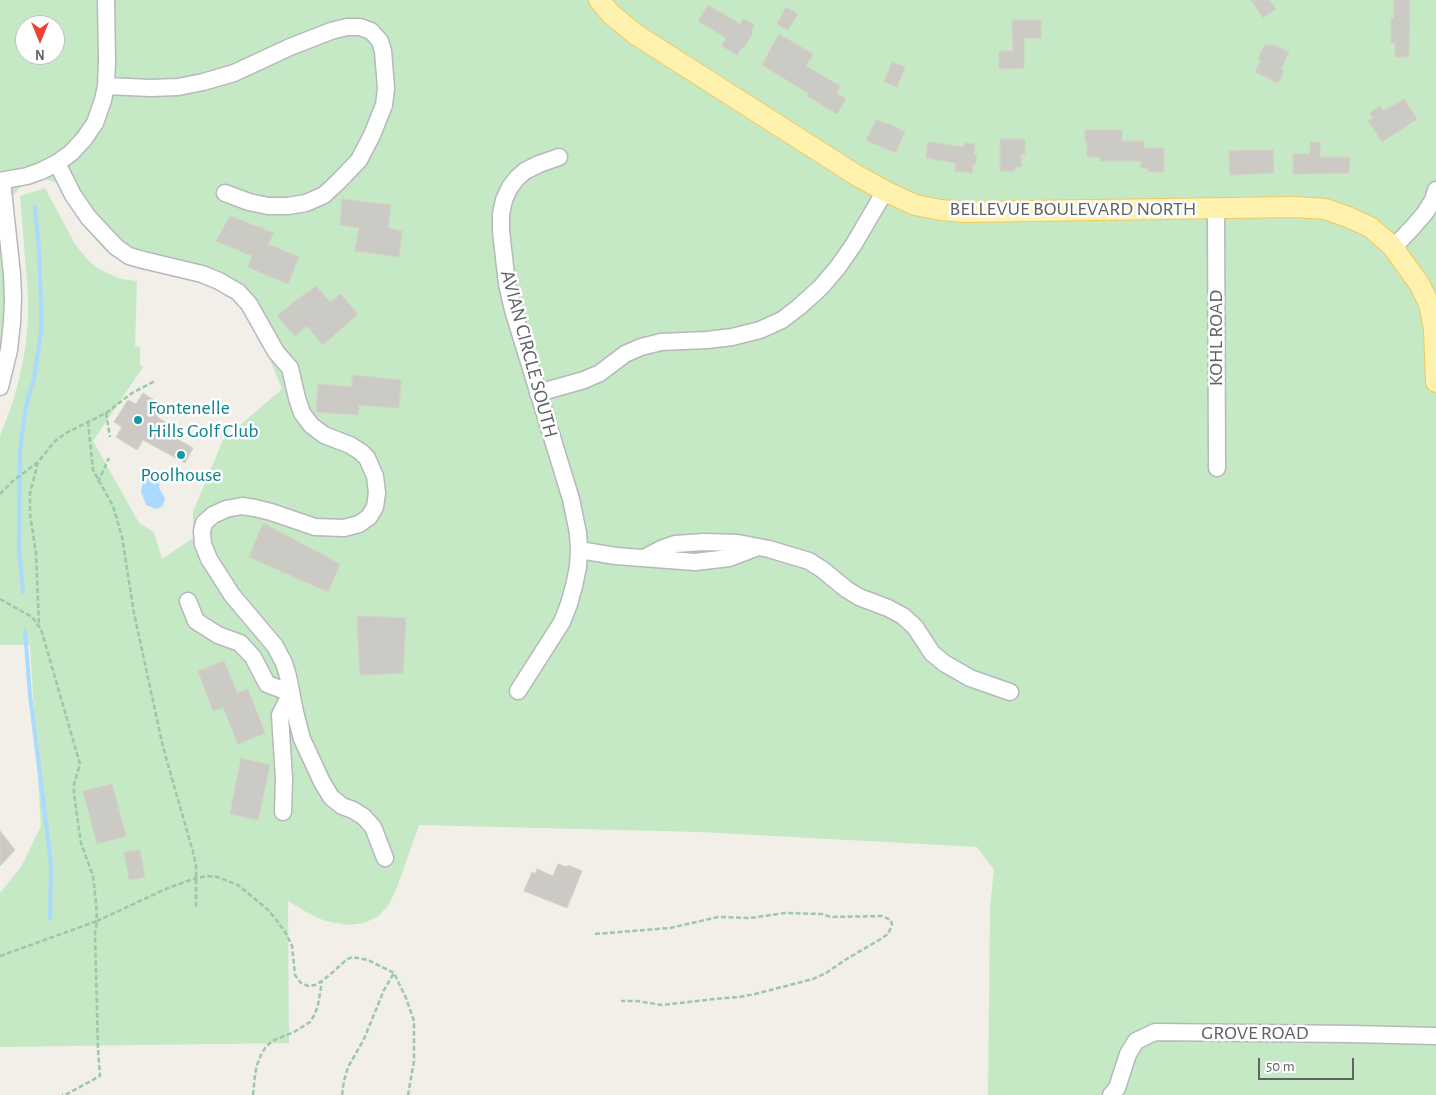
<!DOCTYPE html>
<style>
body{margin:0}
#map{position:relative;width:1436px;height:1095px;overflow:hidden;background:#f1efe8;font-family:"Alegreya Sans",sans-serif}
canvas{display:block}
.north{position:absolute;left:15px;top:15px;width:50px;height:50px;box-sizing:border-box;background:#fff;border:1px solid #bfc1c3;border-radius:50%;rotate:180deg;font-size:14px;font-weight:700;line-height:20px;text-align:center;color:#5f6368}
.north::after{content:'';display:block;margin:auto;width:18px;height:22px;background:#ea4335;clip-path:polygon(50% 0,100% 100%,50% 72%,0 100%)}
.scale{position:absolute;left:1258px;top:1058px;width:96px;height:22px;box-sizing:border-box;border:2px solid #5f6368;border-top:0;padding-left:6px;font-size:15px;line-height:18px;white-space:nowrap;color:#5f6368;-webkit-text-stroke:4px #fff;paint-order:stroke}
</style>
<div id="map">
<canvas width="1436" height="1095"></canvas>
<div class="north">N</div>
<div class="scale">50 m</div>
</div>
<script>
const g = document.querySelector('canvas').getContext('2d');
g.lineJoin = 'round';
function paint(path, color) {
  g.fillStyle = color;
  g.fill(path, 'evenodd');
}
function poly(rows) {
  const path = new Path2D();
  for (const r of rows) {
    path.moveTo(r[0], r[1]);
    for (let i = 2; i < r.length; i += 2) path.lineTo(r[i], r[i + 1]);
  }
  return path;
}
function stroke(path, color, width, dash) {
  g.strokeStyle = color;
  g.lineWidth = width;
  g.lineCap = dash ? 'butt' : 'round';
  g.setLineDash(dash || []);
  g.stroke(path);
}
function drawText(font, color, halo, rows, align = 'center') {
  g.font = font + ' "Alegreya Sans",sans-serif';
  g.lineWidth = 5;
  g.setLineDash([]);
  g.textBaseline = 'middle';
  g.strokeStyle = halo;
  g.fillStyle = color;
  for (const [text, x, y, turn = 0] of rows) {
    g.save();
    g.translate(x, y);
    g.rotate((+turn || 0) * Math.PI / 180);
    g.textAlign = isNaN(turn) ? turn : align;
    if (halo) g.strokeText(text, 0, 0);
    g.fillText(text, 0, 0);
    g.restore();
  }
}
paint(poly([
 [0,0,1436,0,1436,1095,988,1095,990,906,994,870,977,847,701,832,419,825,396,890,388,906,377,917,364,923,347,925,325,921,308,913,288,901,289,1043,0,1047,0,893,21,867,41,826,30,645,0,645,0,436,13,402,20,375,25,349,28,322,28,295,20,196,45,188,75,244,86,258,96,267,109,274,121,279,137,281,135,346,140,347,140,365,143,367,93,441,139,523,154,532,162,559,193,538,193,512,223,440,282,389,260,336,247,313,237,303,226,294,198,280,126,264,104,249,86,229,57,183,45,179,21,186,13,196,20,279,17,347,6,395,0,396],
 [25,25,55,25,55,55,25,55]
]), '#c5e8c5');
paint(poly([
 [153,474,157,474,160,476,159,488,165,498,163,506,156,509,146,505,141,492,142,486,144,481,148,476]
]), '#aadaff');
stroke(poly([
 [23,592,19,549,20,452,23,426,27,402,34,379,41,331,41,303,39,250,35,207],
 [25,631,30,695,49,847,51,865,50,919]
]), '#aadaff', 4);
const building = poly([
 [1251,0,1269,0,1276,9,1263,18,1251,0],
 [1394,0,1410,0,1409,57,1395,57,1395,43,1391,43,1391,18,1394,18,1394,0],
 [708,5,740,24,743,19,755,25,751,31,753,32,744,48,742,47,737,55,722,46,726,38,698,21,708,5],
 [786,7,798,14,788,30,777,24,786,7],
 [1012,20,1041,20,1041,38,1024,38,1024,68,999,69,999,51,1013,51,1012,20],
 [779,34,813,54,806,66,840,86,836,93,846,99,837,114,807,96,808,93,762,65,779,34],
 [1265,44,1270,46,1271,44,1289,52,1281,69,1284,71,1278,83,1255,72,1261,60,1258,59,1265,44],
 [892,62,905,67,897,87,884,82,892,62],
 [1404,99,1417,119,1382,142,1368,121,1373,118,1370,113,1380,106,1384,111,1404,99],
 [876,120,886,124,887,123,905,132,895,153,866,140,876,120],
 [1085,130,1122,130,1122,141,1144,141,1144,148,1164,148,1164,172,1148,172,1148,168,1141,168,1141,161,1100,161,1100,157,1087,157,1087,142,1085,142,1085,130],
 [1000,139,1025,139,1025,154,1021,154,1021,167,1015,167,1015,171,1000,171,1000,139],
 [928,142,964,147,965,143,975,144,974,154,977,155,975,165,973,164,972,173,955,171,956,163,926,158,928,142],
 [1310,142,1320,142,1320,157,1350,157,1349,173,1293,174,1293,154,1310,154,1310,142],
 [1273,150,1274,173,1230,175,1229,151,1273,150],
 [342,199,391,205,388,228,402,231,399,257,355,251,359,228,340,225,342,199],
 [230,216,274,233,268,244,299,257,288,284,248,267,252,256,216,241,230,216],
 [316,286,330,302,341,294,358,314,323,345,307,326,295,336,277,316,295,301,316,286],
 [353,375,401,380,399,408,359,405,358,415,316,412,318,384,351,387,353,375],
 [143,393,164,406,157,417,167,423,163,431,193,448,185,463,143,440,137,450,116,437,122,427,114,422,128,400,136,404,143,393],
 [263,523,340,564,328,592,249,557,263,523],
 [357,616,406,618,403,673,360,675,357,616],
 [224,661,237,693,248,689,265,733,238,744,223,707,213,711,198,671,224,661],
 [241,758,270,765,258,820,230,814,241,758],
 [112,784,126,836,97,844,83,791,112,784],
 [0,831,15,850,0,866,0,831],
 [140,850,145,877,129,880,124,852,140,850],
 [558,864,567,867,568,865,582,871,567,908,524,891,532,872,535,874,537,869,553,876,558,864]
]);
paint(building, '#cccac5');
stroke(building, '#d6d1c6', 1);
const minor = poly([
 [106,86,150,88,178,87,203,82,234,73,290,47,331,31,347,27,360,27,371,31,380,41,383,51,386,88,384,105,372,135,359,160,339,181,324,195,306,203,288,206,268,206,249,202,225,193],
 [57,163,73,195,88,217,116,247,129,256,143,260,202,274,219,281,238,292,249,304,276,352,290,368,297,398,302,413,311,425,324,435,350,445,361,452,367,458,375,476,377,493,375,507,369,517,359,524,344,528,315,527,271,512,255,508,242,506,226,509,213,515,204,523,202,531,203,544,209,559,232,595,275,646,284,663,288,676,295,712,302,739,322,782,331,797,342,806,353,810,364,817,373,827,385,858],
 [0,181,27,176,41,171,57,163,71,153,84,139,95,123,103,100,106,86,107,61,106,0],
 [1216,208,1217,468],
 [1393,248,1412,228,1425,213,1433,200,1436,190],
 [0,387,9,350,12,322,13,298,12,274,2,181],
 [538,393,584,380,600,373,625,354,641,347,661,342,707,340,732,337,760,330,782,320,799,307,821,287,838,267,854,244,885,191],
 [579,550,616,556,695,562,729,558,758,547],
 [644,558,661,549,675,544,704,542,738,543,769,549,809,561,823,570,846,589,859,597,888,608,903,616,915,627,932,653,944,663,970,678,1010,692],
 [188,601,196,621,218,635,240,643,253,657,267,684,291,693,280,715,284,779,283,812],
 [518,691,562,622,569,604,574,586,578,567,579,550,578,533,571,499,513,310,507,284,501,231,501,214,504,200,510,187,517,178,525,171,539,164,559,157],
 [1111,1095,1117,1088,1128,1054,1136,1041,1155,1032,1352,1034,1436,1036]
]);
const major = poly([
 [599,0,611,14,635,34,856,175,885,191,915,205,941,210,964,212,1294,207,1325,209,1348,217,1370,227,1392,246,1420,285,1429,304,1434,329,1436,382]
]);
stroke(minor, '#b5b8bc', 19);
stroke(major, '#f2c960', 22);
stroke(poly([
 [106,413,110,437],
 [88,422,93,470,113,506,122,537,134,613,163,747,193,852,196,865,196,908],
 [38,462,30,493,30,514,36,553,39,625],
 [98,482,109,458],
 [0,494,14,480,38,462,55,441,66,433,106,413,132,393,155,381],
 [0,599,32,617,41,629,80,764,74,784,74,794,81,843,93,876,96,903,97,921,168,888,196,878,208,876,217,877,238,885,268,910,278,922,287,935,292,946,295,975,301,983,308,986,315,985,322,981,332,973,346,960,352,957,368,960,394,973,406,998,414,1021,414,1061,408,1095],
 [595,934,670,928,718,917,750,918,785,913,822,914,831,917,882,916,891,920,892,925,888,934,879,940,845,960,826,973,813,979,755,994,739,997,724,998,662,1005,637,1001,621,1001],
 [0,956,97,921,95,933,98,1049,100,1076,67,1094,62,1095],
 [253,1095,255,1075,257,1065,261,1055,265,1048,272,1041,294,1032,310,1022,315,1014,318,1005,322,981],
 [342,1095,344,1081,348,1067,364,1039,384,990,394,973]
]), '#9cc7a9', 2.5, [5, 2.5]);
stroke(minor, '#fff', 16);
stroke(major, '#fff2af', 20);
for (const [x, y, r, color] of [
 [138,420,5,"#0f9aa8"],
 [181,455,5,"#0f9aa8"]
]) {
  const dot = new Path2D();
  dot.arc(x, y, r, 0, 2 * Math.PI);
  g.fillStyle = color;
  g.fill(dot);
  stroke(dot, '#fff', 2);
}
drawText('20px', '#5f6368', '#fff', [
 ["BELLEVUE BOULEVARD NORTH",1073,209],
 ["KOHL ROAD",1216,338,-90],
 ["AVIAN CIRCLE SOUTH",529,354,75],
 ["GROVE ROAD",1255,1033]
]);
drawText('20px', '#0d838f', '#fff', [
 ["Fontenelle",148,408],
 ["Hills Golf Club",148,431],
 ["Poolhouse",181,475,"center"]
], 'left');
</script>
